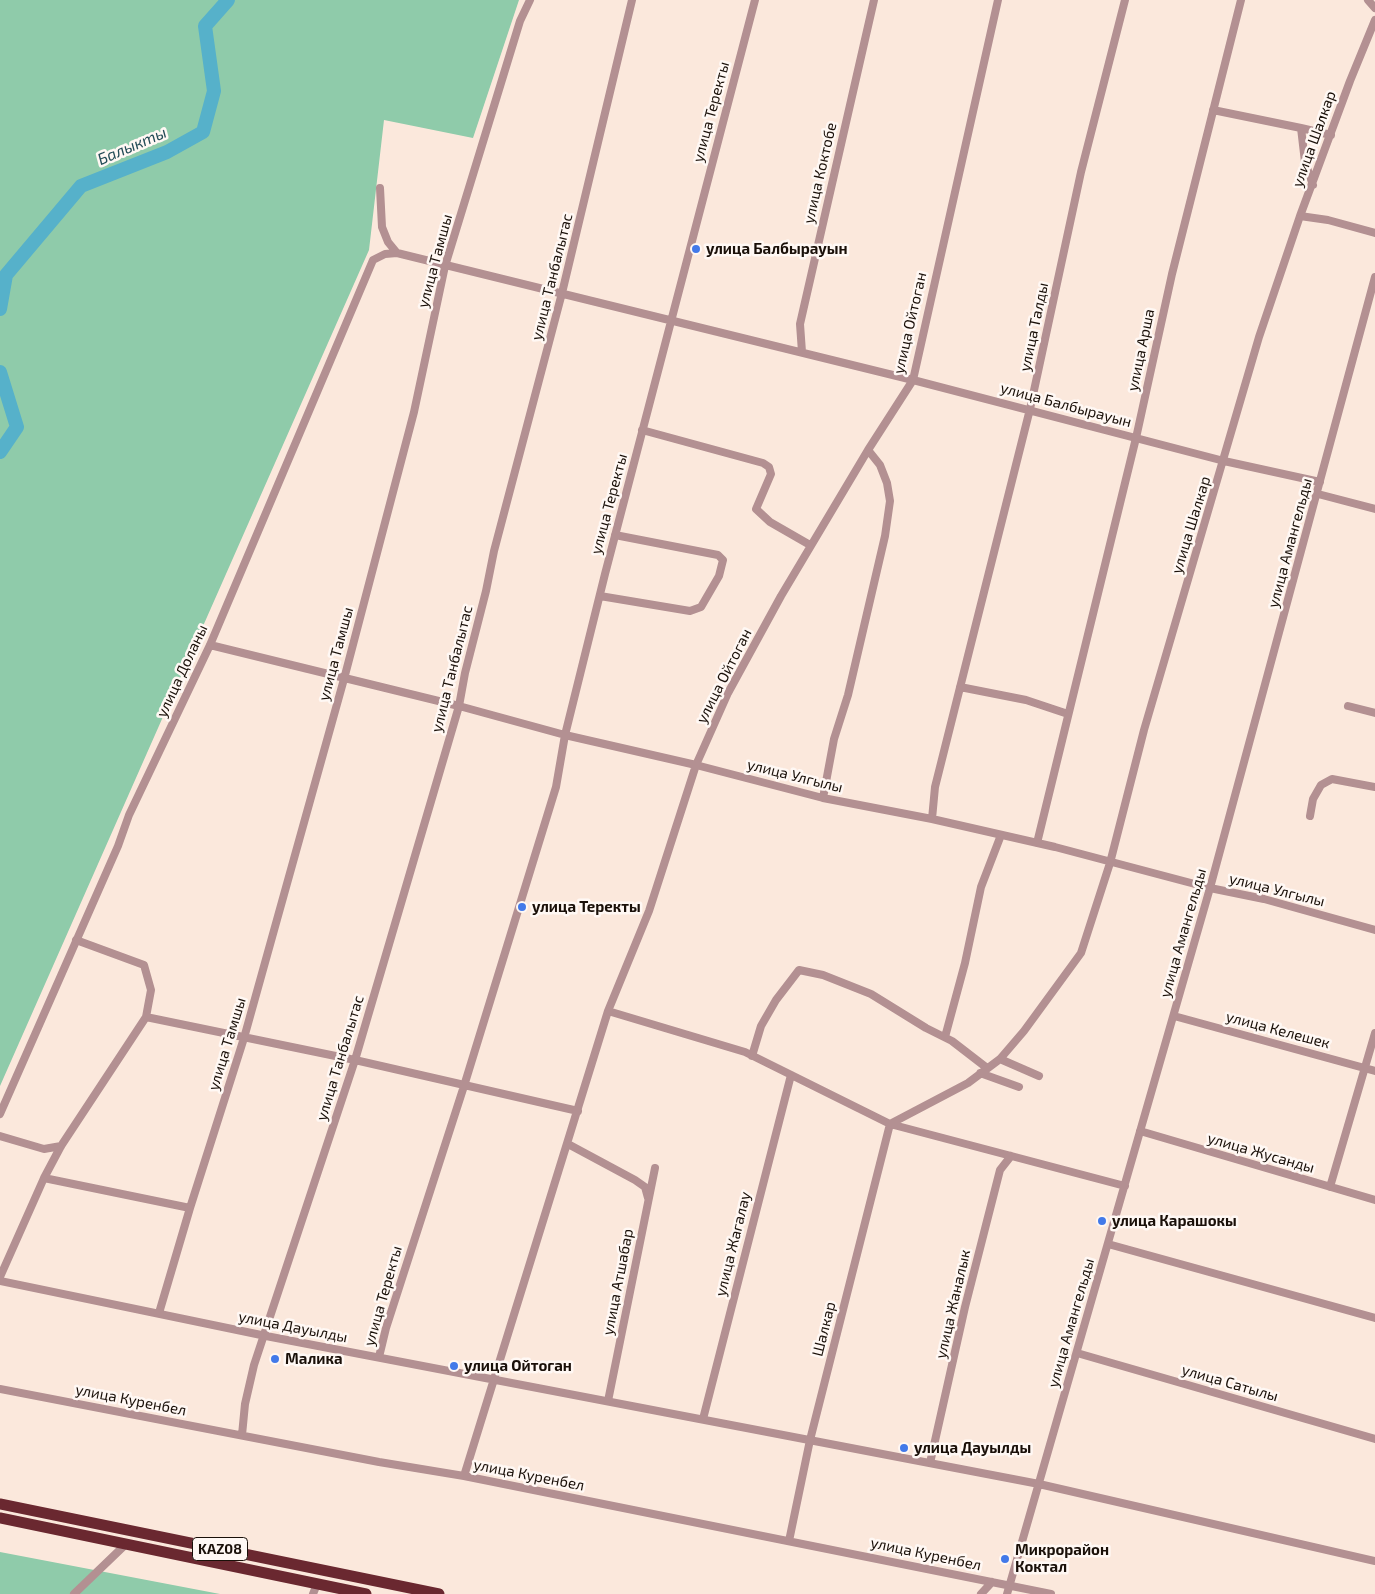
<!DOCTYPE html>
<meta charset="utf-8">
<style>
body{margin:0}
canvas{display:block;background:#fbe8dc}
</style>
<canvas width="1375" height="1594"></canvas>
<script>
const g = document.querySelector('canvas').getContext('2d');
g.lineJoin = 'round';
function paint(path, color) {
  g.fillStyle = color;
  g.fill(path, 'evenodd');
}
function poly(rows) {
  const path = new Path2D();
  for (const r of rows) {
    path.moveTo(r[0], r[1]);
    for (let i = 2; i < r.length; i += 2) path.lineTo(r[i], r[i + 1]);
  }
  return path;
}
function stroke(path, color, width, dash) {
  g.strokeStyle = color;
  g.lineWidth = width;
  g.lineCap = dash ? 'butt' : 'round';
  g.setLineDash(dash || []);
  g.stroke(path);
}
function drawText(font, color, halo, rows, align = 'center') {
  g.font = font + ' "Exo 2",sans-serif';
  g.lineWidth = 5;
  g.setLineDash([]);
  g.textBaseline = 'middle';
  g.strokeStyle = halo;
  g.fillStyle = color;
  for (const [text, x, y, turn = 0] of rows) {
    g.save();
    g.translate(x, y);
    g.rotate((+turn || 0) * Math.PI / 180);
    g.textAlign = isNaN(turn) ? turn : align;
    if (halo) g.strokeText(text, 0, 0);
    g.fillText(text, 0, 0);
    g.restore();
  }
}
paint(poly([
 [0,0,519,0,473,138,384,120,369,250,0,1086],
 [0,1552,220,1594,0,1594]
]), '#8fcbaa');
stroke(poly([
 [0,309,6,275,81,186,167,152,203,132,214,91,205,26,228,0],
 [0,372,17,427,0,452]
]), '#56b1ca', 14);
stroke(poly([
 [1368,0,1375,8],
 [1213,110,1301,128,1305,162,1313,185],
 [1301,128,1331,135],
 [380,188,382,227,388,242,397,253],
 [1300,216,1328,220,1375,233],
 [802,352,800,324,874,0],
 [642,430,763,463,769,467,771,474,756,509,770,522,810,545],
 [1318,494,1375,509],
 [600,596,690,611,701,607,719,576,723,560,718,555,615,535],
 [210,645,459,706,565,735,696,765,823,798,932,819,1055,847,1210,888,1264,899,1375,930],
 [960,687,1026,700,1068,714],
 [1348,706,1375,713],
 [823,798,834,739,848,695,885,536,890,501,887,483,880,465,868,450],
 [1310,816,1313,799,1321,785,1332,779,1375,787],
 [932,819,935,787,1030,409,1081,172,1125,0],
 [1037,843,1136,438,1172,274,1241,0],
 [76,940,144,965,151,990,146,1017,355,1060,578,1111],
 [608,1011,745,1052,890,1124,1125,1186],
 [1174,1016,1375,1071],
 [945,1037,965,963,981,887,1001,835],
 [752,1056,761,1026,776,1000,799,970,823,975,871,994,926,1028,952,1041,987,1068],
 [1000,1059,1039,1076],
 [980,1073,1019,1087],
 [0,1114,118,846,129,815,210,645,373,260,385,254,397,253,913,380,1224,461,1320,482],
 [1140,1131,1375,1200],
 [0,1136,44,1149,61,1146],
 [568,1144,635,1180,645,1187,648,1198],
 [44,1178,61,1146,146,1017],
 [1330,1187,1375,1033],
 [1108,1244,1375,1318],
 [0,1277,44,1178,190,1208],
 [0,1281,266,1336,1039,1484,1375,1561],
 [159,1313,190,1208,244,1038,344,679,414,412,445,266,520,21,530,0],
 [1077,1353,1375,1439],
 [379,1357,386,1328,464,1086,556,787,565,735,605,574,755,0],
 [0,1389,379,1462,464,1476,1051,1594],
 [608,1401,655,1168],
 [703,1419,791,1075],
 [242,1435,245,1404,254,1365,355,1060,459,706,465,673,486,591,494,551,562,293,632,0],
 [930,1463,965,1307,1000,1170,1011,1156],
 [464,1476,608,1011,649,911,696,765,728,693,781,596,868,450,913,380,998,0],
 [789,1541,810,1440,890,1124,968,1083,1000,1059,1024,1031,1081,953,1110,863,1144,730,1259,337,1300,216,1350,81,1375,20],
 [74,1594,126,1544],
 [313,1594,317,1584],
 [981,1594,992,1582],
 [1007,1594,1210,888,1375,277]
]), '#b39092', 8);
stroke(poly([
 [0,1504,439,1594],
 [0,1518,366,1594]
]), '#6a2830', 11);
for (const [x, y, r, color] of [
 [696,249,5,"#4279e9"],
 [522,907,5,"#4279e9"],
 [1102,1221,5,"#4279e9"],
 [275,1359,5,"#4279e9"],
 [454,1366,5,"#4279e9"],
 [904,1448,5,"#4279e9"],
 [1005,1559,5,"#4279e9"]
]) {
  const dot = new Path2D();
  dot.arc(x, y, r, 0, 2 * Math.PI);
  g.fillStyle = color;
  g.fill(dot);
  stroke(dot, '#fff8f4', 2);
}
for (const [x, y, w] of [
 [220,1549,55]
]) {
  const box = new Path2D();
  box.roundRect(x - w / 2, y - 11.5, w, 23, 4);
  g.fillStyle = '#fff8f4';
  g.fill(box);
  stroke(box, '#1a1009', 1);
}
drawText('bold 14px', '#1a1009', null, [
 ["KAZ08",220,1549]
]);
drawText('15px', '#1a1009', '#fff8f4', [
 ["улица Теректы",711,112,-75],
 ["улица Шалкар",1314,139,-70],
 ["улица Коктобе",820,173,-77],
 ["улица Тамшы",435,261,-75],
 ["улица Танбалытас",552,277,-76],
 ["улица Ойтоган",910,323,-77],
 ["улица Талды",1034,327,-78],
 ["улица Арша",1141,350,-78],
 ["улица Балбырауын",1066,405,15],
 ["улица Теректы",609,504,-75],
 ["улица Шалкар",1191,525,-73],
 ["улица Амангельды",1290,543,-75],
 ["улица Тамшы",336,654,-75],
 ["улица Танбалытас",452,669,-76],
 ["улица Доланы",182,671,-65],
 ["улица Ойтоган",724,676,-63],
 ["улица Улгылы",795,776,14],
 ["улица Улгылы",1277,890,14],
 ["улица Амангельды",1183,933,-74],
 ["улица Келешек",1278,1030,15],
 ["улица Тамшы",227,1044,-73],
 ["улица Танбалытас",340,1058,-73],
 ["улица Жусанды",1261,1153,16],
 ["улица Жагалау",733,1244,-76],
 ["улица Атшабар",618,1282,-79],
 ["улица Теректы",383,1296,-74],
 ["улица Жаналык",953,1304,-77],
 ["улица Амангельды",1071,1323,-74],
 ["улица Дауылды",293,1327,11],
 ["Шалкар",824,1329,-76],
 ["улица Сатылы",1230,1383,16],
 ["улица Куренбел",131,1400,11],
 ["улица Куренбел",529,1475,11],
 ["улица Куренбел",926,1554,12]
]);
drawText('bold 15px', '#1a1009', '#fff8f4', [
 ["улица Балбырауын",706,249],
 ["улица Теректы",532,907],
 ["улица Карашокы",1112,1221],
 ["Малика",285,1359],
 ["улица Ойтоган",464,1366],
 ["улица Дауылды",914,1448],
 ["Микрорайон",1015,1550],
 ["Коктал",1015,1567]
], 'left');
drawText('italic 16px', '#234c57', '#fff8f4', [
 ["Балыкты",132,146,-23]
]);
</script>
